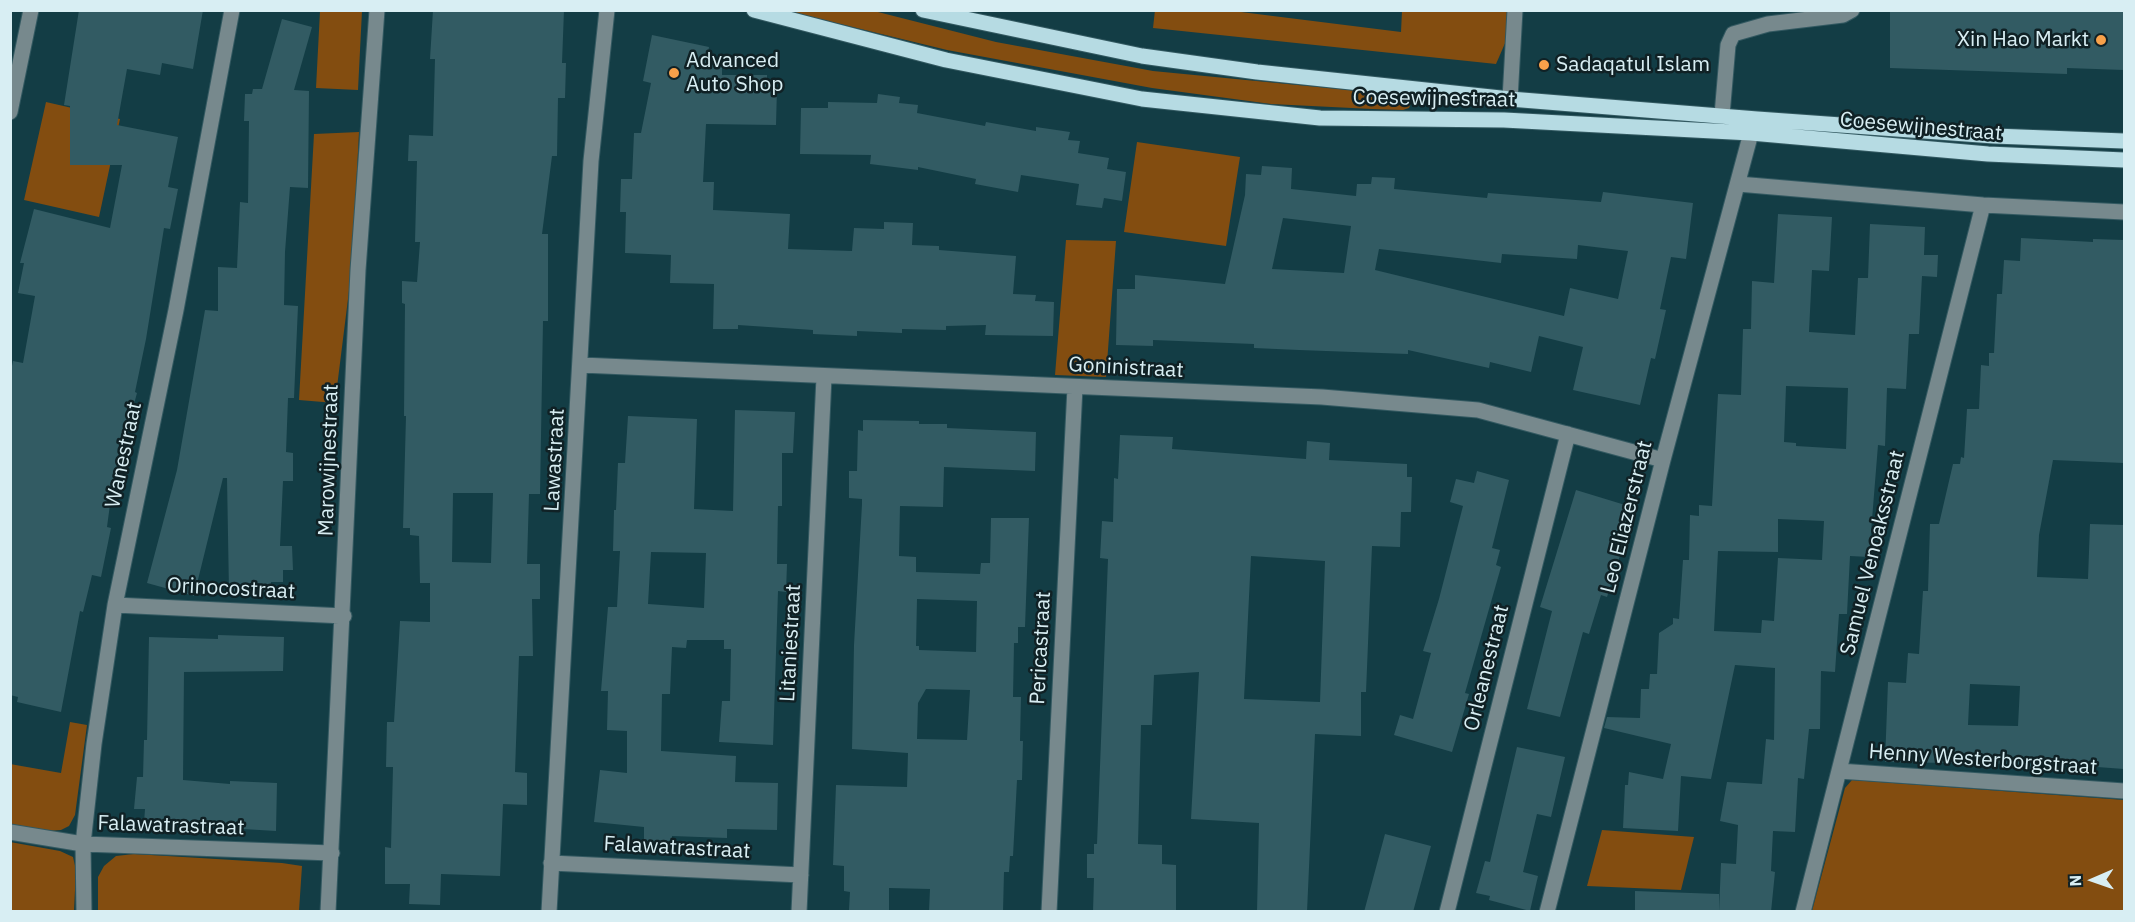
<!DOCTYPE html>
<style>
body{margin:0}
#map{position:relative;width:2135px;height:922px;overflow:hidden;background:#133d45;font-family:"IBM Plex Sans",sans-serif}
canvas{display:block}
.frame{position:absolute;inset:0;border:12px solid #d8eef3;pointer-events:none}
.north{position:absolute;left:2063px;top:850px;width:60px;height:60px;-webkit-text-stroke:4px #102125;paint-order:stroke;rotate:268deg;font-size:16px;font-weight:700;line-height:24px;text-align:center;color:#d8eef3}
.north::after{content:'';display:block;margin:auto;width:21px;height:27px;background:#d8eef3;clip-path:polygon(50% 0,100% 100%,50% 72%,0 100%)}
</style>
<div id="map">
<canvas width="2135" height="922"></canvas>
<div class="frame"></div>
<div class="north">N</div>
</div>
<script>
const g = document.querySelector('canvas').getContext('2d');
g.lineJoin = 'round';
function paint(path, color) {
  g.fillStyle = color;
  g.fill(path, 'evenodd');
}
function poly(rows) {
  const path = new Path2D();
  for (const r of rows) {
    path.moveTo(r[0], r[1]);
    for (let i = 2; i < r.length; i += 2) path.lineTo(r[i], r[i + 1]);
  }
  return path;
}
function stroke(path, color, width, dash) {
  g.strokeStyle = color;
  g.lineWidth = width;
  g.lineCap = dash ? 'butt' : 'round';
  g.setLineDash(dash || []);
  g.stroke(path);
}
function drawText(font, color, halo, rows, align = 'center') {
  g.font = font + ' "IBM Plex Sans",sans-serif';
  g.lineWidth = 5;
  g.setLineDash([]);
  g.textBaseline = 'middle';
  g.strokeStyle = halo;
  g.fillStyle = color;
  for (const [text, x, y, turn = 0] of rows) {
    g.save();
    g.translate(x, y);
    g.rotate((+turn || 0) * Math.PI / 180);
    g.textAlign = isNaN(turn) ? turn : align;
    if (halo) g.strokeText(text, 0, 0);
    g.fillText(text, 0, 0);
    g.restore();
  }
}
paint(poly([
 [1155,10,1233,11,1401,32,1402,11,1509,11,1506,41,1496,64,1153,28],
 [320,11,362,11,358,90,316,88],
 [787,11,874,11,996,42,1153,71,1401,95,1411,103,1409,108,1403,110,1372,109,1271,104,1152,88,947,50],
 [46,102,120,119,99,217,24,200],
 [359,132,352,267,335,403,299,400,314,134],
 [1137,142,1240,157,1226,246,1124,232],
 [1066,240,1116,241,1106,377,1055,375],
 [70,722,87,725,75,815,69,826,61,830,48,831,11,825,10,764,61,773],
 [1852,780,2124,800,2124,911,1812,911,1845,788],
 [1602,830,1694,837,1681,890,1587,886],
 [10,842,60,851,73,857,76,870,74,911,11,911],
 [134,854,282,863,302,866,299,911,98,911,98,877,104,866,116,856]
]), '#834d10');
paint(poly([
 [79,10,203,10,193,69,162,63,160,75,127,69,117,125,178,137,168,187,178,189,170,229,164,228,146,339,135,392,137,393,113,482,107,527,111,528,101,577,92,575,83,612,80,611,61,712,17,702,18,697,10,695,10,376,13,361,23,363,35,296,18,293,24,263,20,263,34,209,110,228,122,165,70,165,70,106,64,105],
 [433,10,564,10,562,63,566,63,565,98,558,98,557,156,552,156,542,234,548,234,548,321,543,321,540,494,529,494,527,564,540,564,540,599,532,599,533,656,519,656,515,772,527,773,527,805,503,804,500,876,441,874,440,905,409,904,410,884,385,884,385,847,391,848,393,767,386,767,387,722,394,722,400,621,430,622,430,583,420,583,419,536,410,535,410,528,403,528,406,416,404,416,405,304,402,303,402,281,417,282,420,242,415,242,417,161,408,161,409,135,433,136,435,59,430,59],
 [453,493,493,493,491,563,452,562],
 [1890,10,2124,10,2124,70,2067,68,2067,74,1890,68],
 [282,19,312,27,294,90,309,91,308,188,290,187,285,252,284,305,298,306,294,398,288,398,286,452,293,453,293,481,283,481,280,546,292,546,293,570,283,570,283,582,271,582,271,592,229,592,227,478,223,478,194,596,147,583,177,470,205,310,218,311,218,267,237,268,240,202,248,203,249,121,244,121,245,94,252,94,253,89,262,89],
 [652,35,709,47,706,64,722,66,722,75,767,75,767,88,777,88,776,125,706,124,703,182,714,182,713,210,790,214,788,249,852,251,854,228,884,229,884,222,913,223,912,245,939,246,939,250,1016,256,1013,294,1036,295,1035,301,1054,302,1053,336,985,335,986,325,946,326,946,330,902,329,902,333,857,331,857,336,813,334,813,330,738,325,738,329,713,329,714,284,670,283,671,255,625,253,626,212,620,212,621,179,632,179,634,133,641,133,651,83,643,81],
 [878,94,900,97,899,103,918,105,917,113,985,126,986,122,1036,131,1036,127,1070,132,1068,140,1080,141,1078,153,1109,158,1107,169,1126,172,1122,201,1104,198,1102,208,1076,205,1079,184,1021,175,1018,192,975,184,976,179,918,167,918,170,870,164,871,155,800,154,801,108,828,108,828,102,877,103],
 [1262,166,1292,168,1291,189,1356,196,1357,184,1371,184,1372,177,1395,178,1394,189,1487,198,1488,193,1601,202,1603,192,1693,203,1686,259,1671,257,1660,309,1666,310,1655,359,1651,358,1640,405,1573,390,1583,347,1539,336,1531,372,1490,362,1489,368,1408,350,1408,354,1299,350,1254,348,1254,344,1153,340,1153,346,1116,345,1117,289,1135,289,1135,275,1225,284,1245,195,1246,174,1261,175],
 [1283,218,1351,226,1344,273,1272,269],
 [1578,245,1628,251,1618,299,1570,288,1564,316,1375,270,1379,249,1501,263,1502,254,1577,259],
 [1778,214,1832,217,1829,271,1812,270,1809,332,1855,335,1858,278,1868,278,1870,224,1925,227,1924,255,1938,255,1937,277,1922,276,1919,334,1909,334,1906,389,1887,388,1885,446,1878,445,1869,557,1850,556,1847,614,1839,614,1835,672,1821,671,1820,729,1809,729,1804,779,1798,778,1795,832,1773,831,1771,871,1775,872,1771,912,1719,912,1721,863,1736,864,1738,825,1720,821,1727,782,1762,784,1766,739,1774,740,1775,668,1735,665,1711,779,1681,776,1678,831,1623,828,1625,785,1628,785,1629,772,1663,779,1671,744,1604,728,1607,717,1640,718,1641,689,1649,689,1650,674,1657,674,1659,633,1673,624,1673,618,1679,619,1683,560,1689,560,1690,515,1699,516,1699,505,1712,506,1718,394,1741,395,1743,329,1751,329,1752,281,1774,283],
 [1786,386,1848,388,1846,449,1796,446,1796,443,1784,442],
 [1778,519,1824,521,1822,560,1778,558,1774,621,1762,620,1761,633,1714,631,1718,551,1778,552],
 [2021,238,2093,242,2093,239,2124,240,2124,463,2053,460,2039,535,2037,577,2088,579,2090,524,2124,525,2124,769,2057,764,2057,770,2012,768,2013,764,1885,762,1888,682,1906,683,1908,653,1919,654,1923,591,1928,591,1930,524,1939,524,1953,464,1960,464,1961,457,1964,458,1967,409,1979,409,1981,365,1989,366,1989,353,1994,353,1997,294,2002,294,2004,260,2020,261],
 [1970,684,2020,686,2018,726,1968,725],
 [735,410,795,412,793,453,782,453,782,506,778,506,777,564,787,564,786,592,778,591,773,745,719,742,722,701,730,701,731,649,724,649,724,640,687,640,686,648,672,647,670,694,662,694,661,751,736,756,735,782,778,783,777,830,727,829,727,838,672,836,672,843,644,843,644,827,594,822,600,770,627,773,627,731,607,730,608,691,601,691,608,607,617,607,620,551,613,551,614,510,616,510,618,463,625,463,628,416,697,419,694,509,733,511],
 [651,552,706,553,704,608,648,604],
 [863,420,919,421,919,424,947,424,947,428,1036,432,1035,471,944,467,943,507,900,506,899,556,916,557,916,572,980,574,981,563,990,563,991,518,1029,518,1025,627,1018,627,1018,643,1014,643,1013,697,1021,697,1020,741,1023,741,1022,780,1017,780,1013,856,1010,856,1009,872,1004,872,1003,912,929,912,930,889,889,888,889,911,849,910,850,892,844,891,844,866,833,865,836,785,907,787,908,753,852,749,854,645,862,504,862,499,849,498,849,471,857,471,858,430,863,431],
 [917,599,977,601,976,652,919,650,919,646,916,646],
 [926,689,970,690,967,740,917,739,918,703],
 [1120,435,1173,437,1172,449,1306,459,1307,441,1330,443,1329,460,1407,464,1407,477,1412,477,1411,512,1401,512,1400,547,1372,546,1366,692,1361,692,1361,736,1315,734,1307,912,1257,912,1259,823,1191,819,1199,672,1154,675,1152,725,1141,725,1138,844,1162,845,1162,864,1176,865,1176,912,1093,912,1094,878,1087,878,1087,854,1094,854,1094,844,1097,844,1108,559,1100,558,1102,521,1113,522,1114,478,1118,479],
 [1251,556,1325,561,1320,702,1244,699],
 [1477,471,1509,480,1492,548,1500,550,1496,565,1501,567,1465,693,1469,694,1452,752,1394,735,1400,715,1413,719,1431,653,1423,651,1439,599,1463,506,1450,502,1456,479,1474,483],
 [1576,490,1635,508,1607,597,1601,595,1589,634,1583,632,1560,717,1527,709,1552,611,1540,607],
 [218,635,284,637,283,671,184,672,183,780,230,784,230,781,277,783,276,831,144,823,145,809,134,809,137,777,143,777,144,740,147,740,149,637,218,639],
 [1517,747,1565,757,1551,817,1537,814,1523,872,1538,876,1530,911,1489,900,1490,896,1476,893,1485,861,1490,862],
 [1385,834,1431,846,1413,912,1364,912],
 [1635,891,1719,894,1719,912,1635,912]
]), '#325b63');
const minor = poly([
 [1510,99,1515,10],
 [10,112,31,10],
 [1722,115,1728,45,1733,34,1768,24,1843,15,1852,10],
 [1738,184,1983,205,2124,212],
 [581,365,1322,397,1478,410,1663,460],
 [115,605,344,616],
 [1839,771,2124,791],
 [10,832,83,844,332,853],
 [551,863,801,875],
 [84,912,83,844,94,744,115,605,176,310,232,10],
 [328,912,358,270,377,10],
 [549,912,591,161,607,10],
 [799,912,824,377],
 [1049,912,1075,387],
 [1447,912,1568,434],
 [1547,912,1663,460,1751,133],
 [1803,912,1983,205]
]);
const major = poly([
 [754,10,946,60,1142,99,1320,118,1504,120,1751,133,1988,154,2124,160],
 [923,10,1142,56,1257,72,1510,99,1757,119,1994,136,2124,141]
]);
stroke(minor, '#335961', 17);
stroke(major, '#335961', 17);
stroke(minor, '#77898d', 15);
stroke(major, '#b6dbe3', 15);
for (const [x, y, r, color] of [
 [2101,40,6,"#f8a14a"],
 [1544,65,6,"#f8a14a"],
 [674,73,6,"#f8a14a"]
]) {
  const dot = new Path2D();
  dot.arc(x, y, r, 0, 2 * Math.PI);
  g.fillStyle = color;
  g.fill(dot);
  stroke(dot, '#102125', 2);
}
drawText('21px', '#d8eef3', '#102125', [
 ["Xin Hao Markt",2089,40,"right"],
 ["Advanced",686,61],
 ["Auto Shop",686,85],
 ["Sadaqatul Islam",1556,65]
], 'left');
drawText('21px', '#d8eef3', '#102125', [
 ["Coesewijnestraat",1434,99,1],
 ["Coesewijnestraat",1921,127,5],
 ["Goninistraat",1126,368,3],
 ["Wanestraat",124,455,-78],
 ["Marowijnestraat",329,460,-88],
 ["Lawastraat",555,460,-87],
 ["Leo Eliazerstraat",1627,517,-76],
 ["Samuel Venoaksstraat",1873,553,-76],
 ["Orinocostraat",231,589,3],
 ["Litaniestraat",791,643,-87],
 ["Pericastraat",1041,648,-87],
 ["Orleanestraat",1487,668,-76],
 ["Henny Westerborgstraat",1983,760,4],
 ["Falawatrastraat",171,826,2],
 ["Falawatrastraat",677,848,3]
]);
</script>
